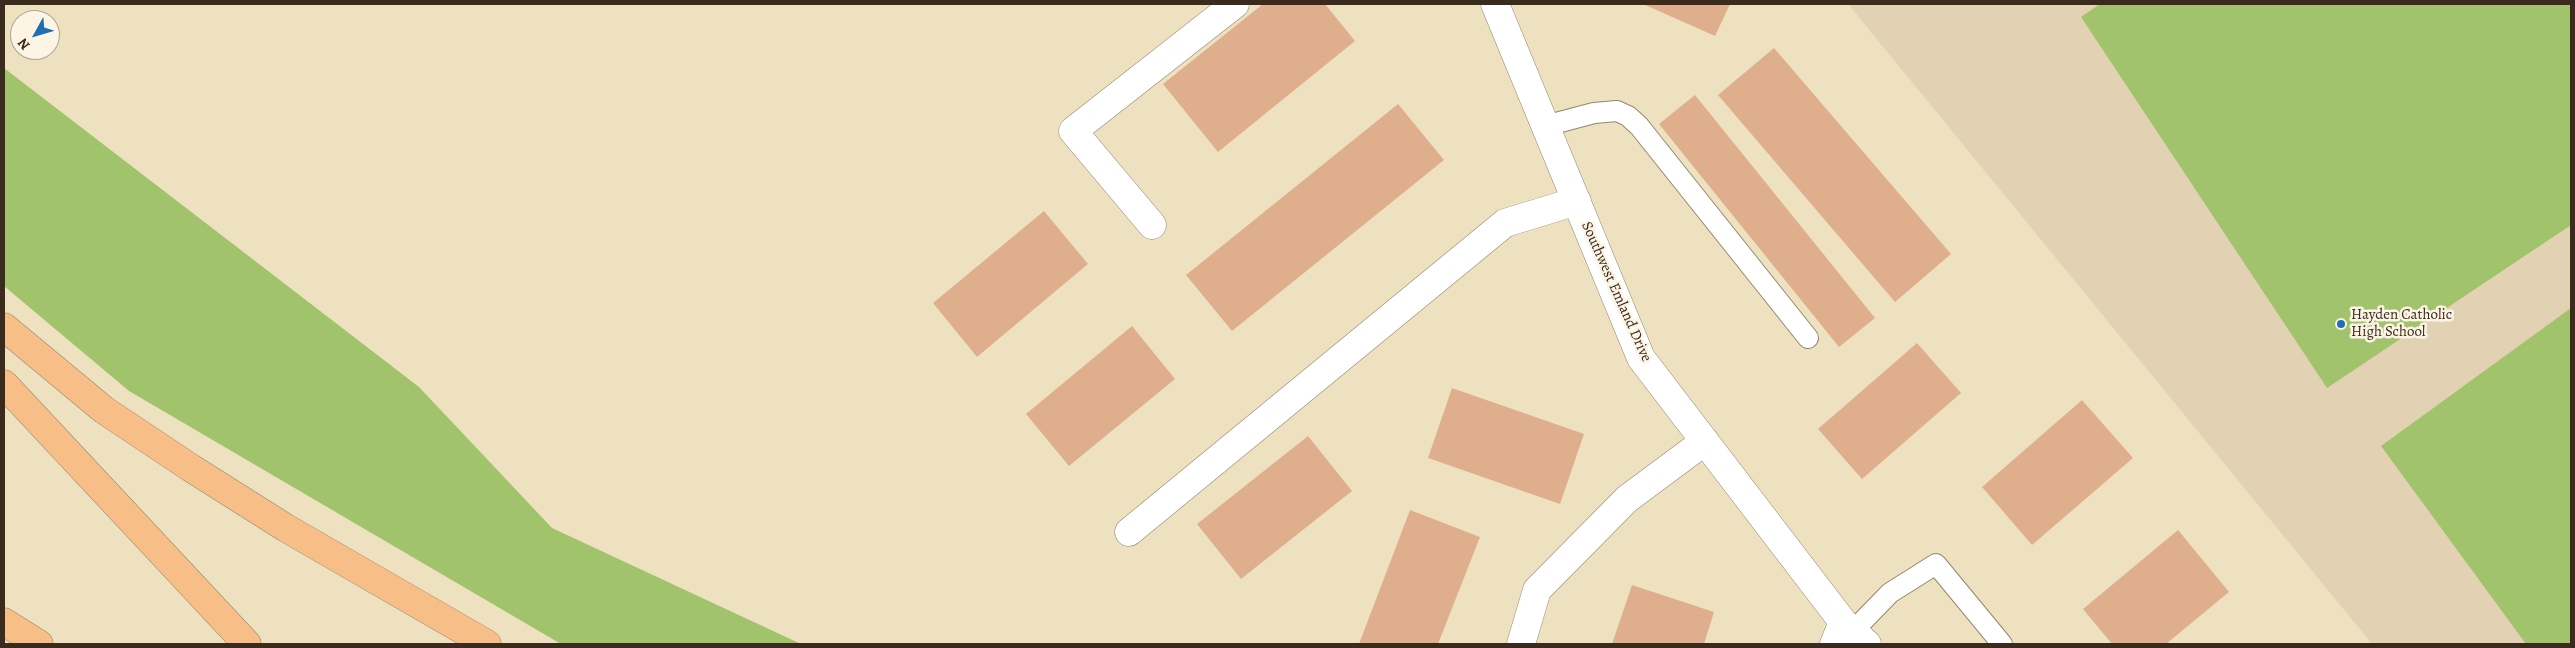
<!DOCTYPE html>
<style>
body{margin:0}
#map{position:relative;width:2575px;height:648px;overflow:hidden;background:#eee1c0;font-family:Alegreya,serif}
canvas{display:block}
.frame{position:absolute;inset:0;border:5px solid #3b2a1e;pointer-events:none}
.north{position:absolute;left:10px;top:10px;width:50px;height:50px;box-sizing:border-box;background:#fcf5e5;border:1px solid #afa495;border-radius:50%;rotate:231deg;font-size:14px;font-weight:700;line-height:20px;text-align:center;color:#3b2a1e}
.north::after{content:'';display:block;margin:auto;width:18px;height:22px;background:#1f6fb2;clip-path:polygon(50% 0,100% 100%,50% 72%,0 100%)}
</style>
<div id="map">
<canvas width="2575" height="648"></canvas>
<div class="frame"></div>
<div class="north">N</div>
</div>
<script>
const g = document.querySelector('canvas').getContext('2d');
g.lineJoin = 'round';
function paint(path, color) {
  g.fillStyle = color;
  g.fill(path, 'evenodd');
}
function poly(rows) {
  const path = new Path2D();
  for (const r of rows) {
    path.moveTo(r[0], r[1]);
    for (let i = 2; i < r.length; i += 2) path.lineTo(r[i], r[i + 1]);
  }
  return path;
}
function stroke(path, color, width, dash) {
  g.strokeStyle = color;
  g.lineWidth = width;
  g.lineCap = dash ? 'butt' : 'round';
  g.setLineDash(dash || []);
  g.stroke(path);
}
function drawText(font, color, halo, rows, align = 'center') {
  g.font = font + ' Alegreya,serif';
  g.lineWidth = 5;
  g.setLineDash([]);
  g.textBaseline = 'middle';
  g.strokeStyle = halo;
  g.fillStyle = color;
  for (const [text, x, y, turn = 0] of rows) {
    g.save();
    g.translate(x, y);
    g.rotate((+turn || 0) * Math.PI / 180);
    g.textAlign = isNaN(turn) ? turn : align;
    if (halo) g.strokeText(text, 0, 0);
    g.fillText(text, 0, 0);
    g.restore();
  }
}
paint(poly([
 [1848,4,2571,4,2571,644,2372,644]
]), '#e3d1b4');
paint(poly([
 [2100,4,2571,4,2571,225,2327,388,2081,17],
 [4,68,419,387,552,528,801,644,561,644,129,391,4,286],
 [2571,308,2571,644,2526,644,2381,446]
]), '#a1c36c');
paint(poly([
 [1263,4,1325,4,1355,41,1218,152,1163,84],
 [1643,4,1730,4,1715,36],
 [1774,48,1951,254,1895,302,1718,95],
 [1695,95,1875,318,1839,347,1659,124],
 [1398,104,1444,160,1232,331,1186,275],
 [1044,211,1088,264,977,357,933,303],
 [1132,326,1175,379,1069,466,1026,414],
 [1917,343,1961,393,1862,479,1818,429],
 [1452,388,1584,434,1560,504,1428,458],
 [2082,400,2133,458,2032,545,1982,487],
 [1308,436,1352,491,1241,579,1197,524],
 [1410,510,1480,537,1438,644,1359,644],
 [2178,530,2229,592,2166,644,2112,644,2083,609],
 [1632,585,1714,612,1704,644,1612,644]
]), '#dfaf8d');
const service = poly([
 [1545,126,1594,113,1617,111,1628,116,1639,126,1808,338],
 [1853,631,1890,593,1936,564,2002,644]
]);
const minor = poly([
 [1495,4,1641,358,1843,622],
 [1152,225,1073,131,1235,4],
 [1129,532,1505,223,1577,201],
 [1521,644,1537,590,1627,499,1705,441],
 [1834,644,1843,622,1867,644]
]);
const motorway = poly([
 [4,327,104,410,191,468,286,528,487,644],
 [4,384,247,644],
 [4,622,39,644]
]);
stroke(service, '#94866f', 22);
stroke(minor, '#94866f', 29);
stroke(motorway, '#94866f', 29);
stroke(service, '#fff', 20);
stroke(minor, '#fff', 28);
stroke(motorway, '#f7be87', 28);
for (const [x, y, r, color] of [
 [2341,324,5,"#1f6fb2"]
]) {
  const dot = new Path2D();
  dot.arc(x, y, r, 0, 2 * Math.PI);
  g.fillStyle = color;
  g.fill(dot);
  stroke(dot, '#fcf5e5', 2);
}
drawText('15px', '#3b2a1e', '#fcf5e5', [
 ["Southwest Emland Drive",1616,292,66]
]);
drawText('15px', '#3b2a1e', '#fcf5e5', [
 ["Hayden Catholic",2351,315],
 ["High School",2351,332]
], 'left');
</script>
